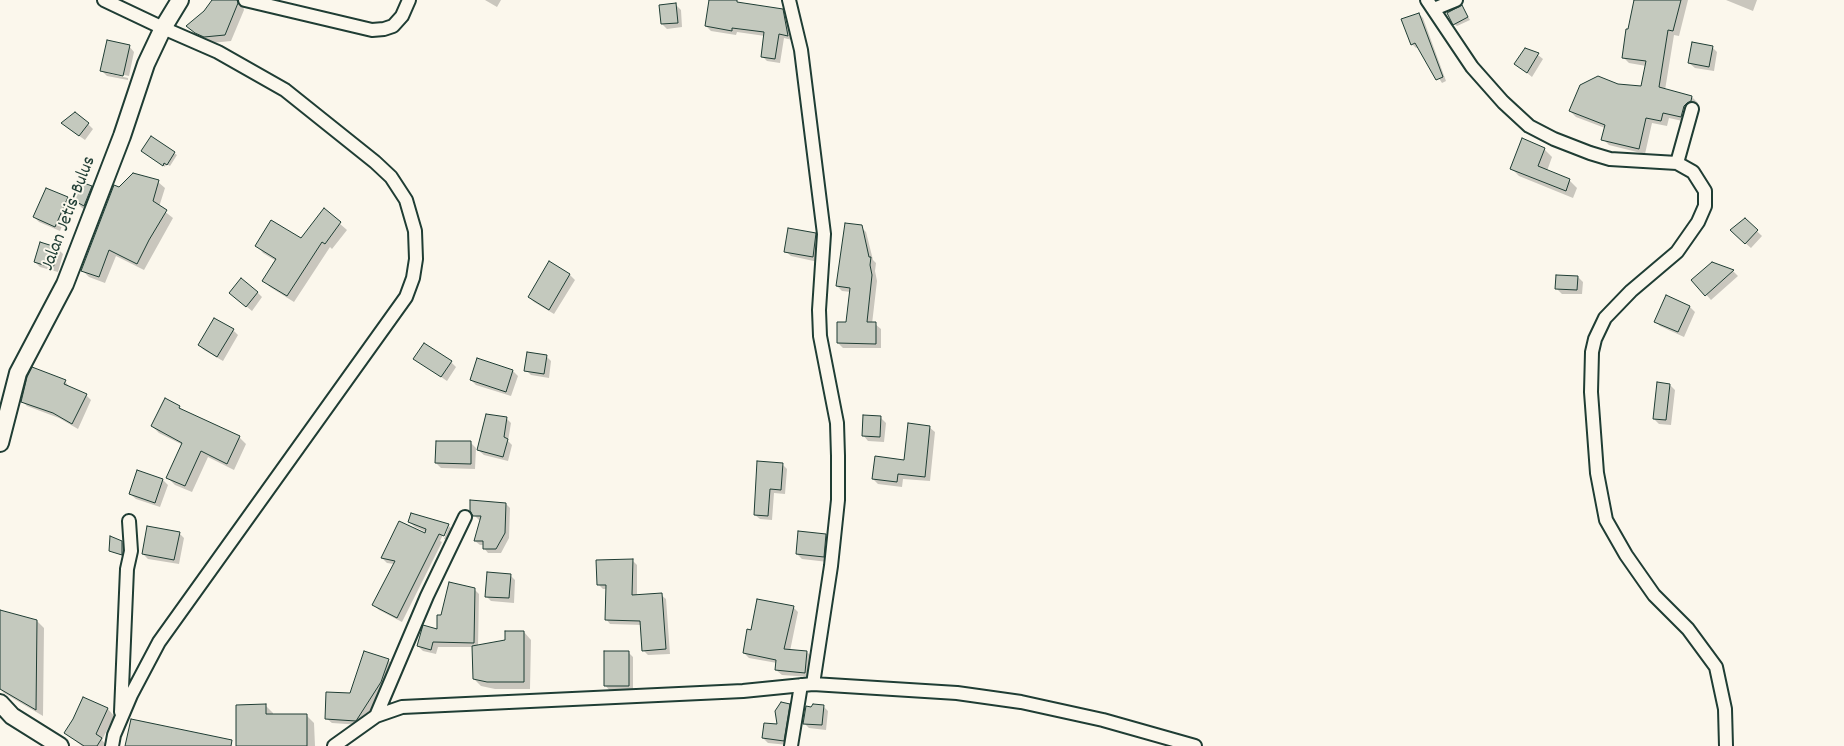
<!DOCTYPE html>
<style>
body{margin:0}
canvas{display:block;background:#fbf7ec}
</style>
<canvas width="1844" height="746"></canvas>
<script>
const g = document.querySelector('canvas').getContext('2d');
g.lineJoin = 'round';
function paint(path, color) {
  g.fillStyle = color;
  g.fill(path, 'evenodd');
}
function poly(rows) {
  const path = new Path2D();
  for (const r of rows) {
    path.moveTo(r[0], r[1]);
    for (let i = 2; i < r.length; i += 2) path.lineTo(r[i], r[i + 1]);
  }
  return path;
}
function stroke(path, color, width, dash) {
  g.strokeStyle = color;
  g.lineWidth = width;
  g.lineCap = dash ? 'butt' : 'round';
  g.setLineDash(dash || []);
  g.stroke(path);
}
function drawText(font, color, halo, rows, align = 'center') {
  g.font = font + ' Dekko,sans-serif';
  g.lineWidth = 4;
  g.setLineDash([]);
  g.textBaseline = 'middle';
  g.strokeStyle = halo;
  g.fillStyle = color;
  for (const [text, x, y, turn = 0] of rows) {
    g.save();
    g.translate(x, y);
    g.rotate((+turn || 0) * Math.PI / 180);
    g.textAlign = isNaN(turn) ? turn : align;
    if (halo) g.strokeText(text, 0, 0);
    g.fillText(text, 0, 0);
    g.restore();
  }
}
paint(poly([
 [214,0,247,0,243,6,244,10,231,41,211,43,203,39,194,32,205,12],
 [485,0,501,0,497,7],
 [711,0,734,0,740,4,782,10,787,15,792,40,784,38,780,63,767,61,762,56,765,36,737,32,736,35,711,31,706,26],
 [1636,0,1688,0,1679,36,1674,35,1665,90,1692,97,1698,103,1687,122,1669,118,1667,126,1652,123,1645,154,1609,145,1603,139,1605,128,1576,117,1570,111,1618,85,1642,87,1646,66,1629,63,1623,57],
 [1726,0,1757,0,1753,11],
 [676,5,681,10,682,27,667,29,662,24],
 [1464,9,1470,20,1457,26,1454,24],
 [1419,14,1423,18,1446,81,1442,83,1419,47,1416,48,1412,44],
 [129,46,134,52,129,76,106,71,106,73,128,78,128,80,107,76,102,71],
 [1712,47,1717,52,1714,71,1695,68,1689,63],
 [1525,50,1538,55,1543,59,1532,77,1516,64],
 [88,124,93,129,85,140,68,128],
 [151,138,177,155,170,166,166,164,165,167,145,153],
 [1544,149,1552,157,1547,171,1569,180,1577,188,1573,198,1519,176,1511,168],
 [158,182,165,188,159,207,173,218,144,270,116,256,105,283,89,277,82,270,119,188],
 [91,187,99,195,92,213,82,208,75,200],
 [67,198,72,203,60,231,39,222,34,217],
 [324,210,347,230,332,249,330,247,294,302,270,287,263,280,276,261,263,253,257,246,301,240],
 [1745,220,1762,236,1751,248,1736,235],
 [861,227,866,232,873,260,876,263,875,271,877,281,872,324,875,324,881,329,881,348,843,348,838,343,847,323,851,292,842,291,837,286],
 [815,235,820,240,818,262,791,256,785,251],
 [58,249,63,254,58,272,40,267,35,262],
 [1712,263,1733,271,1738,276,1711,300,1693,280],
 [570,275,575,280,554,314,534,302,529,297],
 [1578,277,1583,282,1582,294,1562,294,1557,289],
 [257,292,262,297,252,311,236,298],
 [1666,297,1690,307,1695,312,1684,337,1660,326,1655,321],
 [233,330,238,335,223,361,204,350,199,345],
 [546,356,551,361,549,378,531,375,526,370],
 [415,359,451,362,456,367,447,381],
 [478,360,513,371,518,376,511,396,476,385,471,380],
 [65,381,70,388,86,395,91,400,78,429,59,418,27,406,22,401],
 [1670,385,1675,390,1671,425,1659,424,1654,419],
 [179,407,183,411,239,437,246,444,234,470,208,457,192,492,175,485,168,478,183,445,159,433,152,426],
 [506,418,511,423,508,441,512,445,508,461,484,455,478,450],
 [881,418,886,423,884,442,868,441,863,435],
 [929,427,935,432,930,481,903,479,902,487,878,484,873,479,905,461],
 [471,443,476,448,475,469,441,468,436,463],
 [783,465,787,469,785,494,774,493,772,520,760,519,755,515],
 [163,480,168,485,160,507,136,499,130,494],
 [506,504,510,508,509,538,501,553,488,553,484,548,484,545,480,545,475,541,481,520,479,520,474,515],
 [409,522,448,525,453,530,449,540,444,539,449,526,447,526,440,541,442,542,402,622,379,610,374,605,394,564,387,563,382,558,425,535,426,532,415,527],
 [179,533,184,538,179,564,148,559,143,554],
 [826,536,831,541,828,562,802,559,797,554],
 [121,542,124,544,123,556,110,550],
 [633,561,637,565,637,596,661,595,666,599,670,654,648,655,643,650,642,625,610,624,606,619,607,589,603,589,598,584],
 [510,575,515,580,514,603,491,601,486,596],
 [474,589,479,594,478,646,506,641,524,632,531,640,530,689,495,689,481,686,474,679,473,647,438,647,436,654,423,651,418,646,438,630,442,616],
 [793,607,798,612,790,651,807,652,812,657,810,677,782,675,776,670,777,663,749,658,744,653,752,631],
 [0,611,37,621,44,628,43,716,4,693,0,689],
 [628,652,633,657,633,691,610,691,605,685],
 [388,660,393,665,386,687,361,725,332,723,326,718],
 [84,698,108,709,114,716,102,740,107,746,82,746,65,733,74,719],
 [265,705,273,713,273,716,306,715,314,723,315,746,238,746],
 [789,705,794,710,788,745,768,743,763,738,778,726],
 [823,706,828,711,826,730,809,728,804,723,812,709]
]), '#0003');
const building = poly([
 [212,0,237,0,238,3,225,35,204,37,195,33,186,26,204,11,212,0],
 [709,0,737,0,737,2,783,9,788,36,779,34,775,59,761,57,764,32,732,28,732,31,705,26,709,0],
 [1634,0,1681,0,1673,31,1668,30,1659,87,1692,96,1691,101,1687,103,1684,106,1681,117,1663,113,1661,121,1646,118,1639,149,1601,140,1605,125,1569,111,1580,85,1598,76,1618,84,1641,86,1646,61,1622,58,1626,29,1628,29,1634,0],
 [676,3,678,23,661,24,659,5,676,3],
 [1462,5,1468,17,1453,25,1447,13,1462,5],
 [1419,13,1443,77,1436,80,1415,43,1411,45,1401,19,1419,13],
 [107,40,130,45,123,76,100,71,107,40],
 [1692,42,1713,46,1709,67,1688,63,1692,42],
 [1525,48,1539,53,1527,73,1514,64,1525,48],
 [75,112,89,123,79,136,61,123,75,112],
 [151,136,175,152,167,165,164,163,163,166,141,151,151,136],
 [1522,138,1545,148,1538,166,1570,179,1566,191,1510,169,1522,138],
 [133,173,159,180,153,201,167,210,149,240,137,264,109,250,99,277,81,271,114,185,119,187,133,173],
 [81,182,92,186,84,206,73,200,81,182],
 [46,188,68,197,55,227,33,217,46,188],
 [324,208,341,222,325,244,322,242,287,296,262,281,276,259,255,246,271,220,301,238,324,208],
 [1745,218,1758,230,1745,244,1730,230,1745,218],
 [845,223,862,225,869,257,871,257,870,265,872,275,867,322,876,322,876,344,837,343,837,322,846,322,850,288,836,286,845,223],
 [788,228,816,233,813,257,784,252,788,228],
 [40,242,59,248,53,268,34,262,40,242],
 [549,261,570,274,549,310,528,297,549,261],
 [1712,262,1734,270,1705,296,1691,280,1712,262],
 [1556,275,1578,276,1577,290,1555,289,1556,275],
 [241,278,258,292,246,307,229,293,241,278],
 [1666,295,1690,306,1678,332,1654,322,1666,295],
 [214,318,234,329,217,357,198,345,214,318],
 [424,343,452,361,441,377,413,359,424,343],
 [527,352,547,355,544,374,524,371,527,352],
 [477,358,513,370,506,392,470,380,477,358],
 [32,367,66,380,64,384,87,394,72,424,53,413,21,402,27,377,32,367],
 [1657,382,1670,384,1666,420,1653,419,1657,382],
 [165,398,180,406,179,408,240,436,227,464,201,451,185,486,166,478,182,443,151,426,165,398],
 [486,414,507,417,504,437,508,439,503,457,477,450,486,414],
 [863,415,881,416,880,437,862,436,863,415],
 [908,423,930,426,925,477,898,474,897,482,872,479,875,456,904,460,908,423],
 [436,441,471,441,471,464,435,463,436,441],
 [757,461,783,463,781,490,770,489,768,516,754,515,757,461],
 [137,470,163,479,155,503,129,494,137,470],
 [470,500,506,503,505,533,496,549,483,549,483,541,474,541,481,516,473,516,470,511,470,500],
 [411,513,449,524,444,536,439,534,397,618,372,605,395,561,381,558,399,521,425,533,426,529,408,522,411,513],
 [147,526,180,532,174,560,142,554,147,526],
 [798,531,826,534,824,557,796,554,798,531],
 [110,536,122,541,122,555,109,551,110,536],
 [633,559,632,595,662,593,666,649,642,651,640,621,605,620,606,585,597,585,596,560,633,559],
 [487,572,511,574,509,598,485,597,487,572],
 [449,582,475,588,474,643,433,642,431,650,417,646,423,625,437,629,437,615,441,615,449,582],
 [757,599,794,606,784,649,807,651,805,673,775,670,776,660,743,653,747,629,751,630,757,599],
 [0,610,37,620,36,710,0,689,0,610],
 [505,631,524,631,524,682,487,682,473,679,472,646,505,640,505,631],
 [364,651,389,659,381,682,356,721,325,719,326,692,350,693,364,651],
 [604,651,629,651,629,686,604,686,604,651],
 [83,697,108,708,96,734,102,738,97,746,84,746,64,733,73,719,83,697],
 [781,702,790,704,784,741,762,738,764,723,777,724,775,711,781,702],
 [266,704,266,714,307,714,307,746,236,746,236,705,266,704],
 [813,704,824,705,822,725,803,724,806,706,811,707,813,704],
 [131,719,232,740,231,746,125,746,131,719]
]);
paint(building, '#c4c9be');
stroke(building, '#1f3d34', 1);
const minor = poly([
 [104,0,163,28,218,52,285,90,375,162,391,177,406,200,415,231,416,259,413,278,406,297,159,642,131,695,114,735,112,746],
 [245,0,372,30,384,29,393,26,402,16,409,0],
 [789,0,801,50,824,234,819,310,820,336,837,423,838,456,838,500,831,566,813,684],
 [1427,0,1472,67,1503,102,1529,126,1554,139,1590,153,1610,159,1677,163],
 [1434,9,1456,0],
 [1692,109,1677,163,1693,172,1705,191,1705,206,1698,222,1677,252,1631,291,1605,318,1595,339,1592,352,1591,392,1597,473,1606,520,1626,555,1654,595,1688,629,1716,667,1725,709,1726,746],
 [121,712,127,569,131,551,129,521],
 [376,716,427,596,465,517],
 [334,746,376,716,402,707,743,691,813,684,957,693,1021,702,1103,720,1195,746],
 [791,746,801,685]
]);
const tertiary = poly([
 [0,443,18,373,65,284,122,136,146,64,163,28,180,0],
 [0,703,12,716,60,746]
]);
stroke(minor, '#1f3d34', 16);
stroke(tertiary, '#1f3d34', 20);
stroke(minor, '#fbf7ec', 12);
stroke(tertiary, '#fbf7ec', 16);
drawText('19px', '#1f3d34', '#fbf7ec', [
 ["Jalan Jetis-Bulus",70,214,-69]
]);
</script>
